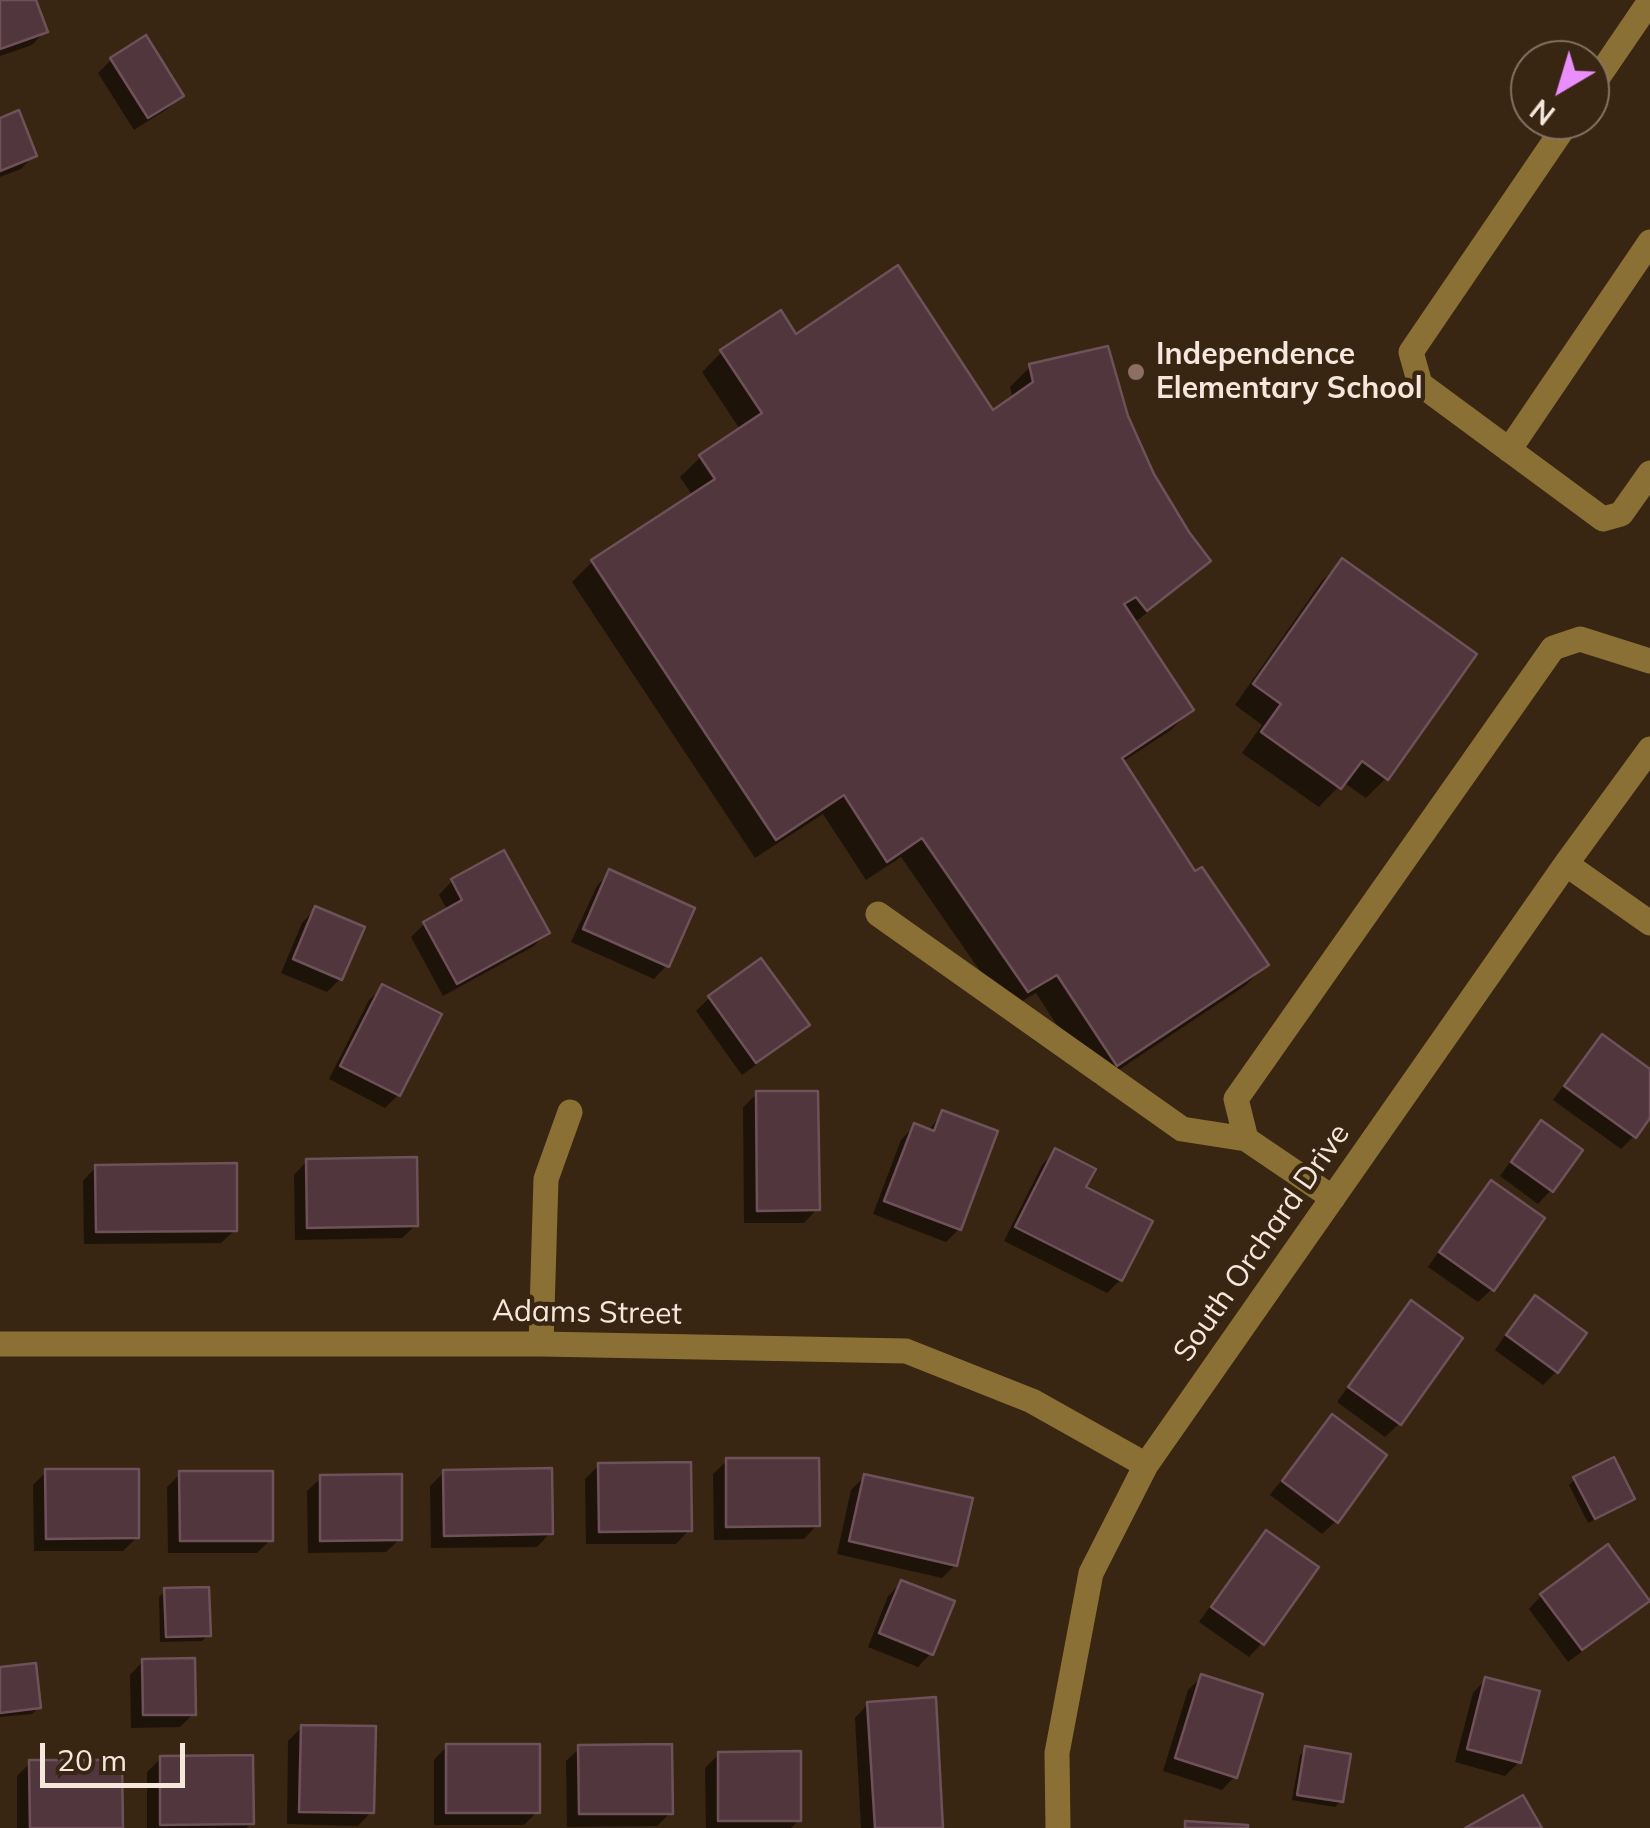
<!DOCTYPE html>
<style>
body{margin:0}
#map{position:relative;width:1650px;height:1828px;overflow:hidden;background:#382512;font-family:Mulish,sans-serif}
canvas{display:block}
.north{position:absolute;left:1510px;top:40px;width:100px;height:100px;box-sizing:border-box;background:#382512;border:2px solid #847363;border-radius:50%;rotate:218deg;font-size:28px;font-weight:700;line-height:40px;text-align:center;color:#f5e7dc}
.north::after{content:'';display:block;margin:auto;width:35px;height:45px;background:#ea8dfd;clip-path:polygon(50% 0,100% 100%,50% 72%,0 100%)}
.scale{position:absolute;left:40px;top:1743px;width:145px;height:45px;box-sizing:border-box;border:5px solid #f5e7dc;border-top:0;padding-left:12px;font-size:30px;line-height:35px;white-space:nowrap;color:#f5e7dc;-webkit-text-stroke:8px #382512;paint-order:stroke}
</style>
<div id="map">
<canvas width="1650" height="1828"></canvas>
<div class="north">N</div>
<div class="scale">20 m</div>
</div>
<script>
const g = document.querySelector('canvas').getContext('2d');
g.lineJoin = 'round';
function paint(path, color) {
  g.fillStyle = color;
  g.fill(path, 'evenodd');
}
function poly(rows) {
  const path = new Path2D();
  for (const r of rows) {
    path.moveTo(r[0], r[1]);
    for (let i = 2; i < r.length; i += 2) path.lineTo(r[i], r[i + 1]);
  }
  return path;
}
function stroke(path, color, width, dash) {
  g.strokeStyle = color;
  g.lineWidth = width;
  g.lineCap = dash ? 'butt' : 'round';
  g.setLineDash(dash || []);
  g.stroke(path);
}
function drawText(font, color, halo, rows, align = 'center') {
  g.font = font + ' Mulish,sans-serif';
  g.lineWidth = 9;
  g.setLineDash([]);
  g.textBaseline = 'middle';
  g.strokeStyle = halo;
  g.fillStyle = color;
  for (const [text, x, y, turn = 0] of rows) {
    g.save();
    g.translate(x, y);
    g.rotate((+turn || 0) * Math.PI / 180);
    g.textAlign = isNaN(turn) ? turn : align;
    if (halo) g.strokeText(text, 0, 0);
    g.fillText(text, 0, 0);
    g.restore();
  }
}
paint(poly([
 [0,0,34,0,45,31,32,45,0,56],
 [145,39,181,95,167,109,134,130,98,73,111,60],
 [0,120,34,155,21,169,0,177],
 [795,337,993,414,1013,399,1010,387,1031,366,1126,417,1152,475,1187,533,1208,560,1187,581,1134,623,1191,710,1171,730,1122,762,1194,874,1266,965,1246,985,1096,1085,1036,993,1007,1010,901,857,866,880,823,814,755,858,572,582,592,562,693,496,680,477,701,457,741,431,702,372,722,352],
 [1342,561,1474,654,1386,778,1366,798,1343,782,1319,807,1242,753,1262,725,1235,705,1322,581],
 [503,853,547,932,534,946,443,996,411,937,424,924,448,911,439,895,452,881],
 [610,872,667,965,654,979,571,942,597,886],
 [315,909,340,979,327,992,281,973,302,923],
 [383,987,398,1095,385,1108,329,1079,369,1000],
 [709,998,807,1025,793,1038,742,1075,696,1011],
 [1602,1037,1650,1072,1650,1114,1634,1136,1621,1149,1553,1100,1589,1051],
 [757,1094,817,1209,804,1223,744,1223,743,1107],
 [943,1113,959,1229,946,1242,873,1214,901,1140,914,1126,928,1131],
 [1541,1124,1551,1190,1538,1204,1500,1176,1528,1137],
 [1055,1151,1083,1188,1120,1280,1107,1293,1004,1241,1042,1165],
 [307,1161,416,1225,402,1238,295,1240,294,1175],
 [96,1167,235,1230,221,1243,84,1244,83,1181],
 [1491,1183,1492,1289,1478,1302,1428,1267,1478,1197],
 [1536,1298,1583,1334,1556,1372,1543,1385,1495,1350,1522,1311],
 [1411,1304,1460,1339,1399,1424,1385,1437,1337,1402,1398,1317],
 [1332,1418,1336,1521,1322,1534,1270,1495,1319,1431],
 [727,1461,817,1525,804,1539,714,1540,713,1474],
 [599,1465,689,1530,676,1544,586,1544,585,1479],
 [46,1472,137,1537,123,1551,34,1551,33,1485],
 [444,1472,550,1533,537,1547,431,1548,430,1486],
 [180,1474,271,1539,257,1553,168,1553,167,1487],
 [865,1476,955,1565,942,1578,837,1554,851,1490],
 [321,1478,400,1539,386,1552,308,1553,307,1491],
 [1575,1479,1632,1498,1626,1504,1588,1523,1569,1485],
 [1266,1533,1262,1643,1249,1657,1199,1622,1253,1546],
 [901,1583,931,1653,918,1667,868,1647,888,1596],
 [165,1591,208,1635,202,1641,160,1642,159,1597],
 [1542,1595,1646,1600,1633,1614,1568,1662,1529,1609],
 [143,1661,193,1714,180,1727,131,1728,130,1675],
 [0,1669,38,1708,32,1714,0,1717],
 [1202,1677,1235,1776,1222,1790,1163,1771,1188,1690],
 [1486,1679,1519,1762,1505,1776,1455,1762,1473,1693],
 [868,1704,941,1828,861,1828,855,1718],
 [302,1727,371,1812,358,1826,287,1824,288,1741],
 [447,1746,537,1812,524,1825,434,1825,434,1760],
 [580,1748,670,1813,657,1826,567,1827,566,1761],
 [1306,1749,1341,1801,1335,1807,1292,1800,1300,1755],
 [719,1754,799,1820,791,1828,706,1828,705,1768],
 [161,1758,251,1823,246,1828,147,1828,147,1772],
 [30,1763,120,1828,17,1828,17,1776]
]), '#0007');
const building = poly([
 [0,0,36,0,48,32,0,49,0,0],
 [146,35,184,96,148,118,110,58,146,35],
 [19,110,37,156,0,171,0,118,19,110],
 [898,265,993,410,1033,382,1029,364,1108,346,1128,416,1154,474,1189,532,1211,561,1147,611,1136,597,1124,604,1194,710,1122,758,1195,871,1202,867,1269,965,1117,1066,1057,975,1028,992,922,838,887,862,844,795,776,840,591,560,715,479,699,455,762,413,720,350,781,310,796,334,898,265],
 [1342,558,1477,654,1388,780,1362,761,1341,789,1261,732,1281,704,1253,684,1342,558],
 [504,850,550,933,457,984,423,922,462,900,451,879,504,850],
 [609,869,695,908,669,967,583,929,609,869],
 [315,906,365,927,342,980,293,959,315,906],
 [761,958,810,1025,756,1063,708,996,761,958],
 [382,984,442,1014,400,1096,340,1066,382,984],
 [1602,1034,1650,1069,1650,1118,1636,1138,1564,1086,1602,1034],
 [756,1091,818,1091,820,1210,757,1211,756,1091],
 [942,1110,998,1131,961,1230,884,1201,914,1123,934,1131,942,1110],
 [1541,1120,1583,1150,1553,1192,1511,1162,1541,1120],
 [1055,1148,1096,1169,1086,1187,1153,1221,1122,1281,1015,1227,1055,1148],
 [417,1157,418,1226,307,1228,306,1159,417,1157],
 [237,1163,237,1231,96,1232,95,1165,237,1163],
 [1491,1180,1545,1218,1494,1291,1439,1252,1491,1180],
 [1535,1295,1587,1333,1558,1373,1506,1335,1535,1295],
 [1411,1300,1463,1338,1401,1425,1348,1387,1411,1300],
 [1332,1414,1387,1455,1338,1523,1282,1481,1332,1414],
 [1614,1457,1635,1499,1595,1519,1573,1477,1614,1457],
 [726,1458,819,1458,820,1526,726,1527,726,1458],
 [691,1462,692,1531,599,1532,598,1463,691,1462],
 [552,1468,553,1534,444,1536,443,1470,552,1468],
 [45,1469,139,1469,139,1538,46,1539,45,1469],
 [179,1471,273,1471,273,1541,180,1541,179,1471],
 [402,1474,402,1540,320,1541,320,1475,402,1474],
 [864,1474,973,1498,957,1566,849,1541,864,1474],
 [1266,1530,1319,1567,1264,1645,1211,1607,1266,1530],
 [1608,1544,1650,1601,1582,1650,1540,1594,1608,1544],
 [901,1580,955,1601,933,1655,879,1633,901,1580],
 [209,1587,211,1636,166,1637,164,1588,209,1587],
 [195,1658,196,1715,143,1715,142,1659,195,1658],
 [36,1663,41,1708,0,1713,0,1667,36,1663],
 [1201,1674,1263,1694,1237,1778,1175,1758,1201,1674],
 [1485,1677,1540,1691,1521,1763,1467,1749,1485,1677],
 [936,1697,943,1828,875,1828,867,1702,936,1697],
 [301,1725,376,1726,374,1813,299,1812,301,1725],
 [446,1744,540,1744,540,1813,446,1813,446,1744],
 [672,1744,673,1814,579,1814,578,1745,672,1744],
 [1305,1746,1351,1754,1343,1802,1297,1795,1305,1746],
 [801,1751,801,1821,718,1821,718,1752,801,1751],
 [253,1755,254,1824,160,1825,160,1756,253,1755],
 [29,1760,122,1760,123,1828,30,1828,29,1760],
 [1523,1795,1542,1828,1465,1828,1523,1795],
 [1185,1821,1248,1825,1248,1828,1185,1828,1185,1821]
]);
paint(building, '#52363e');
stroke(building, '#6f515a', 2.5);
stroke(poly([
 [1590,89,1650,1],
 [1569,120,1411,352,1420,384,1603,519,1621,514,1650,473],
 [1509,450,1650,242],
 [1566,864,1650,923],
 [878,914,1182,1129,1246,1139],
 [1333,1198,1246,1139,1236,1099,1553,648,1580,639,1650,661],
 [0,1344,541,1344,906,1351,1032,1401,1146,1465],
 [541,1344,546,1179,570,1112],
 [1058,1828,1057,1753,1091,1573,1146,1465,1566,864,1650,749]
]), '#8b7035', 25);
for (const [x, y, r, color] of [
 [1136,372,10,"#8d6e63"]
]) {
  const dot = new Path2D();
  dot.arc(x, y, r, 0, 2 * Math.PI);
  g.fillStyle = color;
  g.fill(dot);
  stroke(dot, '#382512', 4);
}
drawText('bold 30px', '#f5e7dc', '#382512', [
 ["Independence",1156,355],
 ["Elementary School",1156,389]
], 'left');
drawText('30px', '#f5e7dc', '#382512', [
 ["South Orchard Drive",1262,1243,-55],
 ["Adams Street",587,1313,1]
]);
</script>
